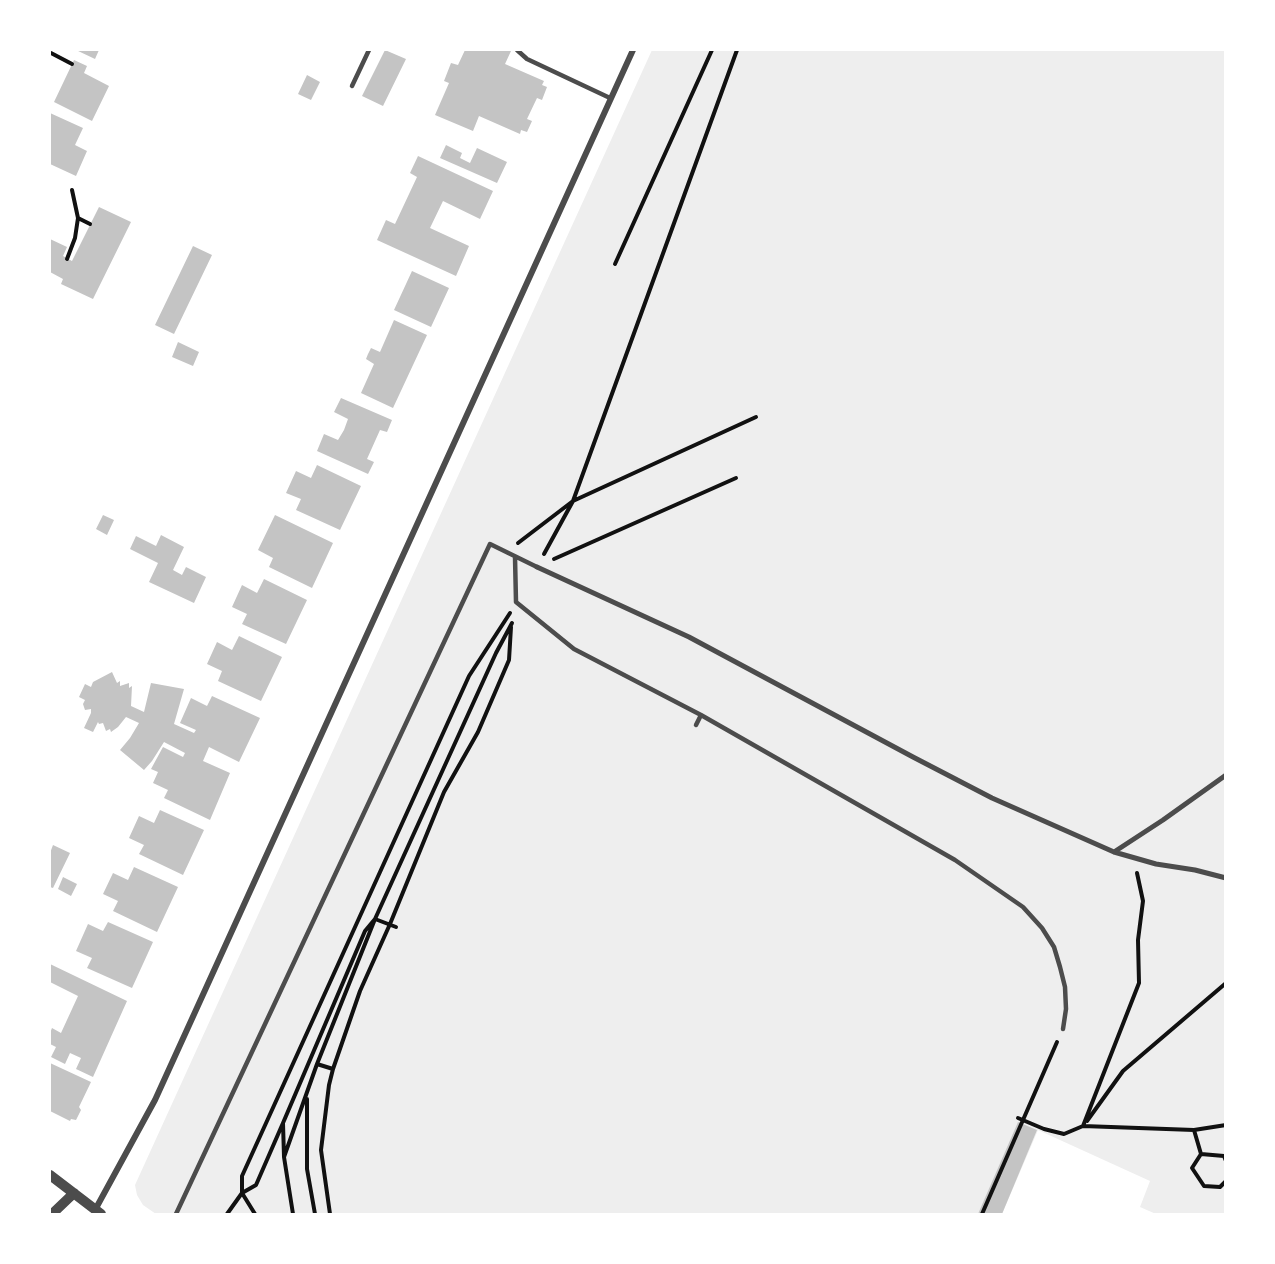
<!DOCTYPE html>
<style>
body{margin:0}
#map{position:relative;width:1275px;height:1264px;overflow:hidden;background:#fff;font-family:"Noto Serif",serif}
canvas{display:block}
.frame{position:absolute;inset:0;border:51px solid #fff;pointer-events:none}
</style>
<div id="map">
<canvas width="1275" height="1264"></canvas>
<div class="frame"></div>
</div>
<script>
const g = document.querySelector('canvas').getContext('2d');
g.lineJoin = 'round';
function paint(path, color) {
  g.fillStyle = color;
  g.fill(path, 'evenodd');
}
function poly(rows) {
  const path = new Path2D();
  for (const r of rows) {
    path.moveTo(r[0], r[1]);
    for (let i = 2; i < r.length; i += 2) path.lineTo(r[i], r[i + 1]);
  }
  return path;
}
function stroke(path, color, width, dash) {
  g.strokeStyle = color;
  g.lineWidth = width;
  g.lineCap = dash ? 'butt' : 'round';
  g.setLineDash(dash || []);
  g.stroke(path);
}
paint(poly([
 [652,50,1225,50,1225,1214,1156,1214,1140,1207,1150,1181,1038,1130,1002,1214,156,1214,143,1205,137,1195,135,1185]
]), '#eee');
paint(poly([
 [76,50,99,50,95,59],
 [385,50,406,59,383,106,362,96],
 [465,50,508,50,511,51,505,64,544,81,542,85,547,87,542,100,537,98,527,119,532,121,527,132,521,130,520,134,479,116,473,131,435,115,449,83,444,81,451,63,458,65],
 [74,60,87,66,84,73,109,86,92,121,54,102],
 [307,75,320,82,311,100,298,94],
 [50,113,83,128,75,145,87,151,76,176,50,164],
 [446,145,462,153,460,158,470,163,477,148,507,162,497,183,440,158],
 [418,156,493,191,480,219,443,201,430,228,469,246,456,276,377,240,386,220,395,224,417,177,410,173],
 [99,207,131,222,93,299,61,284,63,279,50,272,50,239,67,247,63,256,72,261],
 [193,246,212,255,174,334,155,325],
 [412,271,449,288,431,327,394,310],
 [394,320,427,335,393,408,361,393,374,364,366,359,368,354,371,348,380,352],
 [178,342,199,352,193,366,172,357],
 [341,398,392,420,387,432,380,430,367,459,374,462,368,474,317,451,324,434,338,440,344,430,348,419,334,412],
 [317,465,361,486,340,530,296,510,301,499,286,493,296,471,311,478],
 [103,515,114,520,107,535,96,529],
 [275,515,333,543,312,588,269,567,273,558,258,550],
 [161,535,184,547,173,570,182,575,186,567,206,577,194,603,149,582,158,563,130,549,136,536,156,546],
 [264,579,307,600,286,644,242,624,247,614,232,607,242,585,257,593],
 [239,636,282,657,261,701,218,681,222,671,207,664,217,642,232,650],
 [112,672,117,683,120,681,120,686,129,683,129,688,132,686,131,706,144,712,151,683,184,689,174,724,194,733,196,730,180,723,191,698,207,706,212,696,260,718,239,762,209,747,203,761,230,773,210,820,164,798,168,790,153,783,158,772,151,769,163,747,183,757,185,753,164,742,152,761,144,770,120,750,130,738,139,723,126,717,118,727,111,732,110,729,106,731,103,723,99,724,98,722,93,732,84,728,91,713,91,709,85,710,83,704,85,700,79,697,85,684,91,687,93,682],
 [160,810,204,830,183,875,139,854,144,845,129,838,139,816,154,823],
 [53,845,70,853,53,888,50,887,50,853],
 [134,867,178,887,157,932,113,911,118,901,103,894,113,873,128,880],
 [63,877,77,884,71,896,58,889],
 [108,922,153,942,132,988,87,968,92,958,76,951,88,924,103,931],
 [50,964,127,1001,93,1077,76,1069,81,1058,70,1053,65,1064,51,1057,56,1047,50,1044,50,1033,52,1028,61,1033,78,996,50,982],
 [50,1063,91,1082,79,1107,81,1110,76,1120,71,1119,70,1121,50,1111],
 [1018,1122,1037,1130,1002,1214,978,1214]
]), '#c4c4c4');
stroke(poly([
 [51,53,72,64],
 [78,218,90,224],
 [67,259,75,238,78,218,72,190],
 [615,264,712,50],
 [518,543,573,501,737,50],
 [544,554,573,501,756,417],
 [554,559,736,478],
 [317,1064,333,1069],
 [307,1099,307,1169,315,1214],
 [1018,1118,1044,1129,1064,1134,1083,1126,1194,1130,1226,1125],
 [1087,1121,1123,1071,1226,983],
 [283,1123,365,931,375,919,396,927],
 [1083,1126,1139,983,1138,940,1143,901,1137,873],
 [1194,1130,1201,1154,1192,1168,1204,1186,1220,1187,1226,1181],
 [1201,1154,1224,1156,1226,1161],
 [284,1157,293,1214],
 [242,1193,242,1176,469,676,510,613],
 [242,1193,256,1185,283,1123,284,1157,317,1064,375,919,496,653,512,623],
 [227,1214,242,1193,255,1214],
 [330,1214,321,1150,329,1085,333,1069,360,991,390,924,444,792,478,732,509,660,511,627],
 [982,1214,1057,1042]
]), '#111', 4);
stroke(poly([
 [517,50,527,59,610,98],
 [352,86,369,50],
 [515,557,516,602,574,649,701,715,955,860,1023,907,1042,928,1054,947,1060,967,1065,987,1066,1009,1063,1029],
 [696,725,701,715],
 [176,1214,490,544,537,567]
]), '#4c4c4c', 4.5);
stroke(poly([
 [537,567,689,637,913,757,992,798,1114,852,1156,864,1195,870,1226,878],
 [1114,852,1163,820,1226,775]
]), '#4c4c4c', 5);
stroke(poly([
 [95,1210,155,1100,633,50]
]), '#4c4c4c', 6);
stroke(poly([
 [50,1175,101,1214],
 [52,1214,74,1193]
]), '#4c4c4c', 10);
</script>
